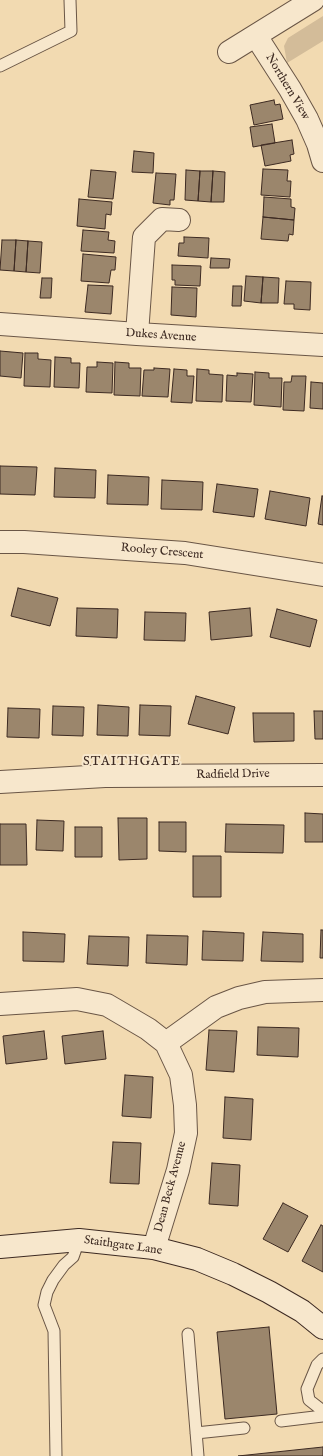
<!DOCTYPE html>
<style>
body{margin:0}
canvas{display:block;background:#f2dab1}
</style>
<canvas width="323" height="1456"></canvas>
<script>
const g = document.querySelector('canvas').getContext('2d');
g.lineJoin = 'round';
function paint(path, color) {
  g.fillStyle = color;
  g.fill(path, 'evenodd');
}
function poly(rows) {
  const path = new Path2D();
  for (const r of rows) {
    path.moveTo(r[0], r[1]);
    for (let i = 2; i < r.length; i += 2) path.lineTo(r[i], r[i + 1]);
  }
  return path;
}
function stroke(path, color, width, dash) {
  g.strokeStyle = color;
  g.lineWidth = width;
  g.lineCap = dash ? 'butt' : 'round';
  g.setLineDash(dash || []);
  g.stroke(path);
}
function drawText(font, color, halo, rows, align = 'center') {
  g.font = font + ' "IM FELL English",serif';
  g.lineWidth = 4;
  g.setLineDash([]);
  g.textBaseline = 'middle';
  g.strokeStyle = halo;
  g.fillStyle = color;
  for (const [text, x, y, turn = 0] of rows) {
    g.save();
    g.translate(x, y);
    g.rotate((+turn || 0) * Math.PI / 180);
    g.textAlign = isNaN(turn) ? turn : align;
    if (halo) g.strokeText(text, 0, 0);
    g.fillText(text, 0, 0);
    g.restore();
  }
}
paint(poly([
 [323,16,323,41,287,63,284,46,288,38]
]), '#d3bc99');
const building = poly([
 [274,100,275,105,280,104,283,119,254,125,250,105,274,100],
 [272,124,275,143,253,147,250,127,272,124],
 [292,140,294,154,290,155,291,161,265,166,261,145,292,140],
 [134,151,154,153,153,173,132,172,134,151],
 [263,169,288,170,287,181,291,181,290,197,261,195,263,169],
 [91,170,116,172,113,199,88,197,91,170],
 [186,170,200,171,198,201,185,200,186,170],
 [200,171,213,171,211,202,198,201,200,171],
 [213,171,225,172,224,202,211,202,213,171],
 [156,173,176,174,174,200,170,200,170,205,153,203,156,173],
 [264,197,291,199,291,207,295,208,294,220,263,217,264,197],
 [79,199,112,202,111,215,106,214,105,229,77,226,79,199],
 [263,217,294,220,293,235,289,234,288,241,261,239,263,217],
 [83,230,109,232,108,240,115,241,114,253,81,251,83,230],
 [184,237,209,238,208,258,178,256,179,243,184,243,184,237],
 [2,240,16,240,14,271,0,270,2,240],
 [16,240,28,241,26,272,14,271,16,240],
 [28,241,42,242,40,273,26,272,28,241],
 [83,254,116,257,115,270,111,270,109,283,81,281,83,254],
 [211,258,230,259,229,268,210,268,211,258],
 [172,265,201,266,200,286,175,285,175,280,172,280,172,265],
 [246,276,263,277,261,303,244,301,246,276],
 [263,277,279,278,278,303,261,303,263,277],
 [42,278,52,278,51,298,40,298,42,278],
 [286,281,311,282,310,310,294,309,294,304,284,304,286,281],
 [88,285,113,286,111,314,85,312,88,285],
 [233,286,242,286,241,306,232,306,233,286],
 [172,287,197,288,196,317,171,315,172,287],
 [0,351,23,353,21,378,0,376,0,351],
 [25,353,38,353,38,359,51,360,50,387,24,386,25,353],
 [55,357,71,358,71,363,80,363,79,388,54,387,55,357],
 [97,362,113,363,112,393,86,392,87,367,97,367,97,362],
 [115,362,129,363,129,368,141,368,140,396,114,395,115,362],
 [154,368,170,369,168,397,142,396,144,370,154,370,154,368],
 [174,369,187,370,187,376,194,376,192,403,171,402,174,369],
 [197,369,209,370,209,374,223,375,222,402,196,401,197,369],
 [255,372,269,373,269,378,282,378,281,407,254,405,255,372],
 [237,373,253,374,251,402,226,401,227,375,237,376,237,373],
 [292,376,306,376,304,411,283,410,284,382,291,382,292,376],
 [311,382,323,383,323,409,310,408,311,382],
 [0,466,37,467,35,495,0,494,0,466],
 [55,468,96,470,95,498,54,497,55,468],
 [108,475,149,477,148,505,107,504,108,475],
 [162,480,203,482,202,510,161,509,162,480],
 [217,484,258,489,254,517,213,512,217,484],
 [270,491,310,498,306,526,265,519,270,491],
 [322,496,323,496,323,525,318,524,322,496],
 [18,588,58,598,50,626,11,616,18,588],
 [77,608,118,609,117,638,76,636,77,608],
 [250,608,252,636,211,640,209,612,250,608],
 [277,609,317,620,310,647,270,637,277,609],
 [145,612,186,613,185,641,144,640,145,612],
 [196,696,235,707,228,734,188,724,196,696],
 [98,705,129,707,128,736,97,735,98,705],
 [140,705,171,706,170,736,139,735,140,705],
 [53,706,84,707,83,736,52,735,53,706],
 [8,708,40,709,39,738,7,737,8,708],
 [314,711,323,711,323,739,315,739,314,711],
 [253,713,294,713,294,741,254,742,253,713],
 [305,813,323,814,323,842,305,842,305,813],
 [118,818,147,818,147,859,119,860,118,818],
 [37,820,64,821,63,851,36,850,37,820],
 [159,822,186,822,186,852,159,851,159,822],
 [0,824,26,824,27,865,0,865,0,824],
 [226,824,284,825,283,853,225,852,226,824],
 [75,827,102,827,102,857,75,857,75,827],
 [193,856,221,856,221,897,193,897,193,856],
 [321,930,323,930,323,958,320,958,321,930],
 [203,931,244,933,243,961,202,960,203,931],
 [23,932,65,934,64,962,23,961,23,932],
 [263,932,303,934,303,962,261,961,263,932],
 [147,935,188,936,187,965,146,963,147,935],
 [89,936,129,937,128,966,87,964,89,936],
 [258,1027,299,1028,298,1057,257,1055,258,1027],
 [209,1030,237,1031,234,1072,206,1070,209,1030],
 [44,1031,47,1059,6,1064,3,1036,44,1031],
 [103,1031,106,1059,65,1064,62,1036,103,1031],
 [125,1075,153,1077,151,1118,122,1116,125,1075],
 [225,1097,253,1099,251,1140,223,1138,225,1097],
 [113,1142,141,1143,139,1184,110,1183,113,1142],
 [212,1163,240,1165,238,1206,209,1204,212,1163],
 [283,1203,308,1216,288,1252,263,1239,283,1203],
 [321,1225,323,1226,323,1272,302,1261,321,1225],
 [269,1327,277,1414,225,1419,217,1332,269,1327],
 [323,1447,323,1456,238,1456,323,1447]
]);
paint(building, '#9b866c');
stroke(building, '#3d2a22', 1);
const lane = poly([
 [0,66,71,31,70,0],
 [188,1334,198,1456],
 [323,1359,317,1365,307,1389,309,1400,323,1411],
 [281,1421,323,1416],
 [196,1433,244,1428],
 [56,1456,54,1331,44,1305,47,1292,53,1280,64,1265,73,1257,79,1240]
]);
const street = poly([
 [256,36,290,89,307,119,318,144,323,161],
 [229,52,313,0],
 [0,324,137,334,323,345],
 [137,334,144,237,162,219,179,220],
 [0,542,24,542,185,553,323,575],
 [0,782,105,776,323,775],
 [0,1004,77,999,107,1005,148,1029,166,1043,181,1075,185,1105,186,1133,178,1170,154,1248],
 [166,1043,216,1007,239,998,265,992,323,990]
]);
const secondary = poly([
 [0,1247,79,1240,154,1248,197,1259,233,1274,269,1292,302,1311,323,1328]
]);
stroke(lane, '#6a5646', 13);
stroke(street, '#6a5646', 24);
stroke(secondary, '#3d2a22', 24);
stroke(lane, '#f7e7cc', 11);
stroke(street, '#f7e7cc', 22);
stroke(secondary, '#f7e7cc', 22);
drawText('12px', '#3d2a22', '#f7e7cc', [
 ["Northern View",287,87,59],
 ["Dukes Avenue",161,336,4],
 ["Rooley Crescent",162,552,5],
 ["Radfield Drive",233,775,-1],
 ["Dean Beck Avenue",171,1187,-75],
 ["Staithgate Lane",123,1246,8]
]);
g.letterSpacing = '1px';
drawText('13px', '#3d2a22', '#f7e7cc', [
 ["STAITHGATE",132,762]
]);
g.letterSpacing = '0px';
</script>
